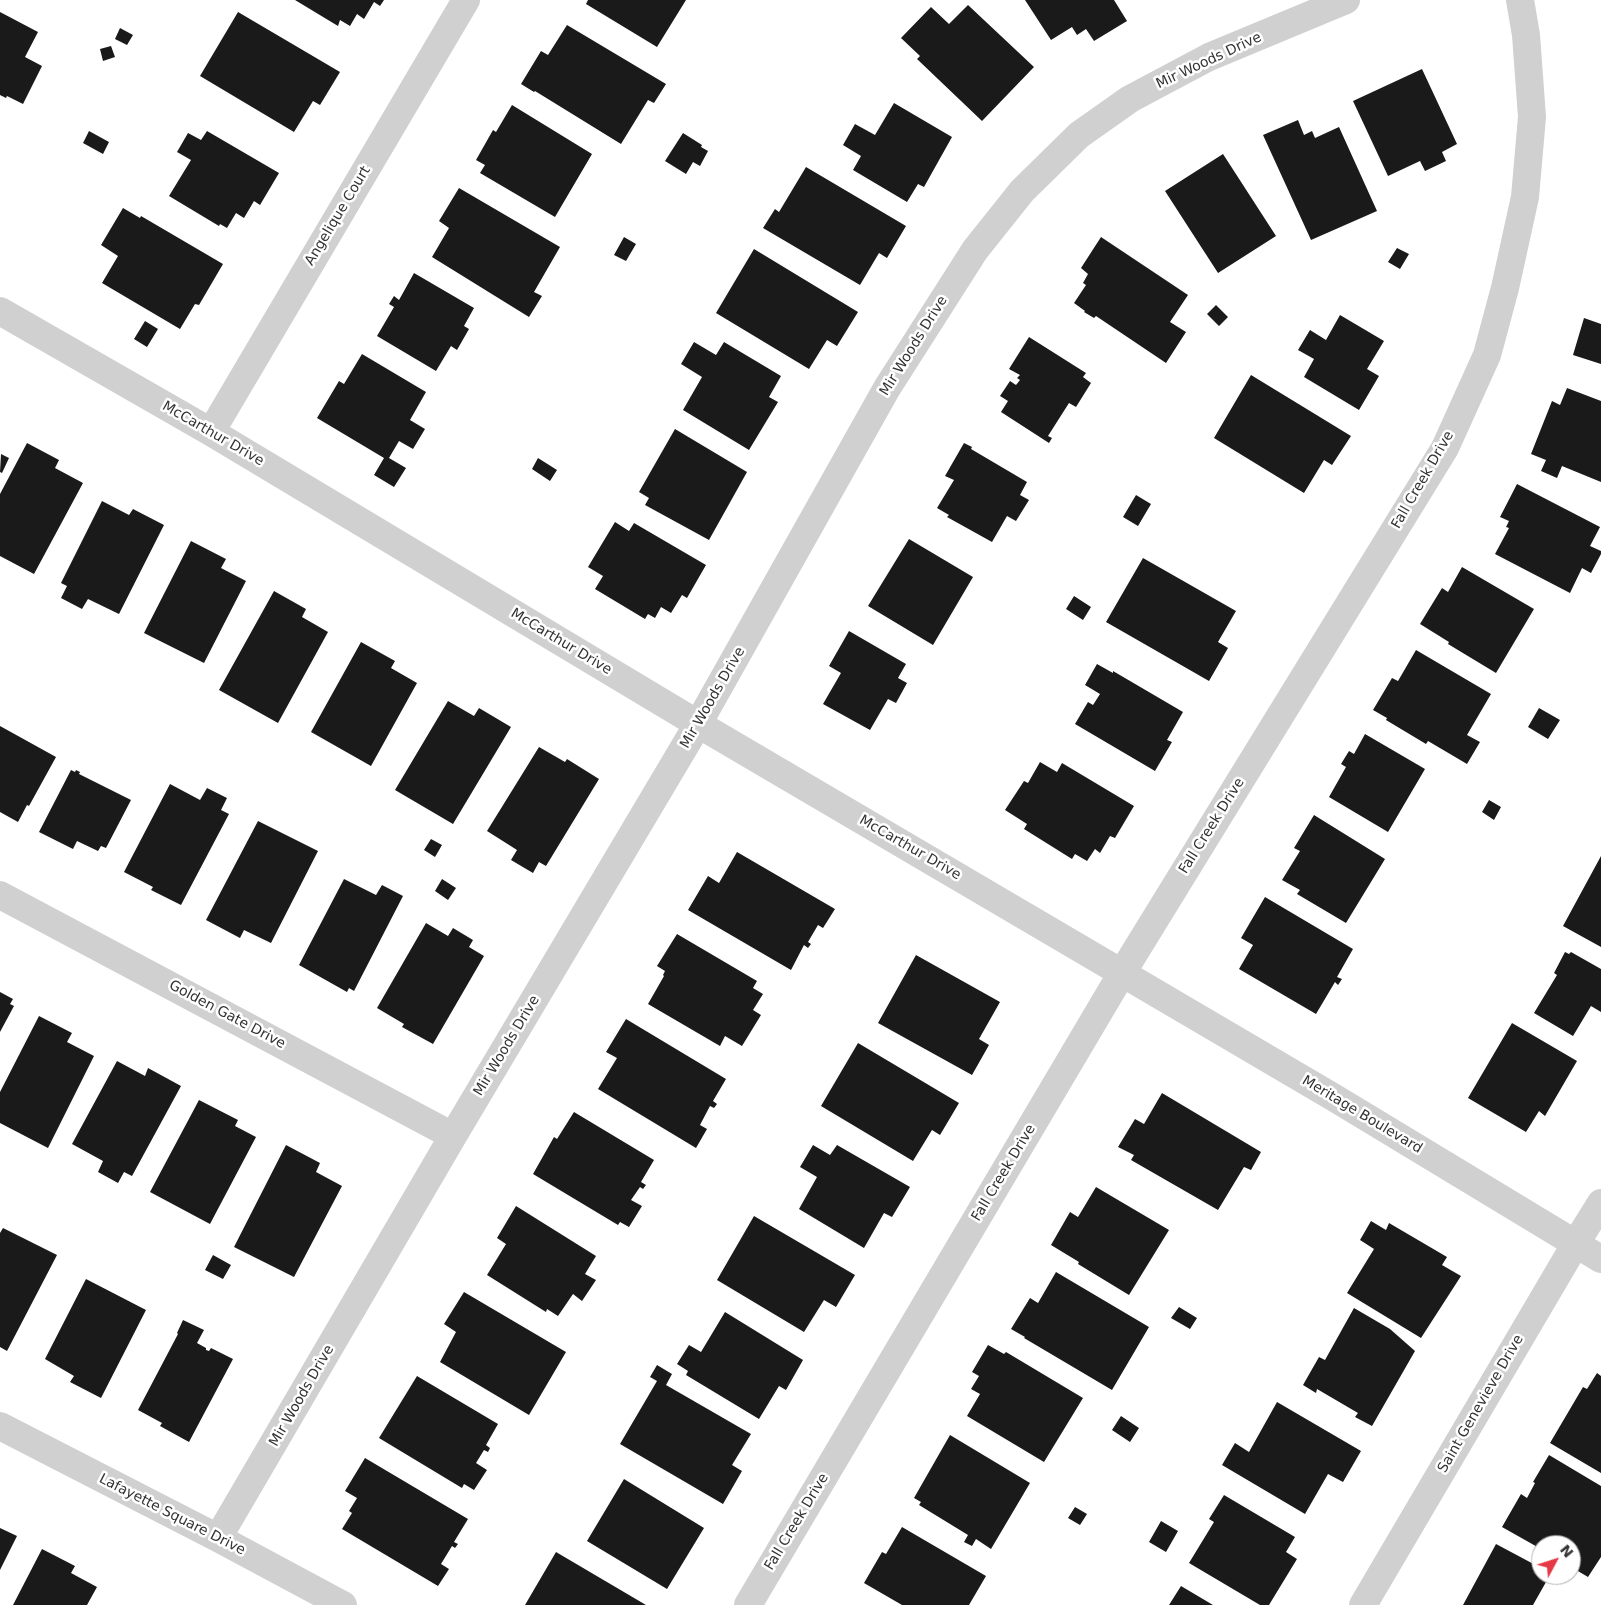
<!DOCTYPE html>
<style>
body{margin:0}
#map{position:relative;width:1601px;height:1605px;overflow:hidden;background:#fff;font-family:"DejaVu Sans",sans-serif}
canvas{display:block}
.north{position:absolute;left:1531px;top:1535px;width:50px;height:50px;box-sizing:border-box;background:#fff;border:1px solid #adadad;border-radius:50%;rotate:50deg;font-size:14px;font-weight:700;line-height:20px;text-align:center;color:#333}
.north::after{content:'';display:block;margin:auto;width:18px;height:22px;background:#e63946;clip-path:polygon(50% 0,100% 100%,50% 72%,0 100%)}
</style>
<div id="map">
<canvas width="1601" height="1605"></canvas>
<div class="north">N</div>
</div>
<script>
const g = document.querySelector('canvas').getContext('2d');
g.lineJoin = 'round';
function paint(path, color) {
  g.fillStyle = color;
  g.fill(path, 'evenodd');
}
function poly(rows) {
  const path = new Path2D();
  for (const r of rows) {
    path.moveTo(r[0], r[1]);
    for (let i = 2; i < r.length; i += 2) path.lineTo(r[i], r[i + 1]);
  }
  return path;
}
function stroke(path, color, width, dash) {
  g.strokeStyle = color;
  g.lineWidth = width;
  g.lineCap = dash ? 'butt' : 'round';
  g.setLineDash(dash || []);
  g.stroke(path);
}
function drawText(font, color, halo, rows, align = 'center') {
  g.font = font + ' "DejaVu Sans",sans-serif';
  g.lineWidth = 5;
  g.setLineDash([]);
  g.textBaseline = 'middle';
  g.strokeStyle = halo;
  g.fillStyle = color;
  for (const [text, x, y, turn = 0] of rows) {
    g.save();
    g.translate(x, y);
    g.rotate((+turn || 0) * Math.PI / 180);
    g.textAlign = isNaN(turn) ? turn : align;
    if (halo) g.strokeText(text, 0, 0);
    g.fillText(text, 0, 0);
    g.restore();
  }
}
paint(poly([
 [295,0,384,0,380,6,374,2,364,19,357,14,350,26,340,20,338,26],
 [588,0,686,0,657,47,586,4],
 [1025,0,1114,0,1127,21,1094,41,1086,29,1077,35,1072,27,1051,40],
 [968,5,1034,67,982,121,917,59,920,56,901,38,931,7,949,24],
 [0,12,38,32,25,57,42,66,23,104,7,96,6,98,0,95],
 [238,12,340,72,320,105,313,101,294,132,200,76],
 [567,25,666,84,654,103,648,100,621,144,535,91,534,92,521,84,541,51,548,55],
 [120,28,133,35,127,45,115,39],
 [111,46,115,57,103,61,100,49],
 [1422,69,1457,144,1442,152,1446,161,1425,171,1420,161,1388,176,1353,101],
 [894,103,952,137,924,187,918,184,907,202,853,170,861,156,843,145,855,124,875,135],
 [512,105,592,154,555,217,480,173,485,165,476,160,493,130,496,132],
 [1298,120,1304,135,1312,131,1315,138,1339,127,1377,211,1311,240,1263,135],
 [89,131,109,142,103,154,83,143],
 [207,131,279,173,260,205,254,201,244,218,236,213,227,228,220,224,219,226,169,196,191,160,177,152,188,133,201,140],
 [683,133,702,145,701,147,708,151,700,166,693,162,686,174,665,161],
 [1223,154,1276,236,1218,273,1165,191],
 [806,167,906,226,887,258,879,253,860,285,763,228,775,209,779,212],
 [459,188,560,247,534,292,542,296,529,317,432,257,449,228,439,221],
 [123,208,140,218,141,216,223,264,199,305,195,304,180,329,102,283,118,256,101,245],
 [624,237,636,244,626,261,614,255],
 [1101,237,1188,295,1170,322,1186,332,1166,363,1096,316,1094,318,1084,312,1085,311,1074,303,1086,285,1083,283,1088,274,1081,268],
 [1397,248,1409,254,1400,269,1388,262],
 [754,249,858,312,837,346,827,340,809,369,716,313],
 [414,273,474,308,464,326,469,329,457,350,451,346,436,371,377,336,394,307,389,304,394,296,399,300],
 [1216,305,1228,317,1219,326,1207,314],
 [1340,315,1384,341,1367,369,1379,376,1359,410,1304,377,1314,359,1298,350,1310,330,1326,340],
 [1584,318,1601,324,1601,364,1573,355],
 [145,321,158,329,147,347,134,339],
 [1029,337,1086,373,1083,377,1091,383,1076,407,1069,403,1048,436,1052,438,1049,443,1001,412,1008,401,1000,396,1010,381,1016,385,1020,380,1017,378,1020,375,1009,369],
 [694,342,716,355,724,342,781,376,769,397,778,402,749,450,683,410,702,377,681,364],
 [362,354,426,392,410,420,425,429,413,449,399,441,389,458,406,468,394,487,374,475,384,458,317,418,339,381,344,384],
 [1251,375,1351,436,1332,465,1324,460,1304,493,1214,438],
 [1567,388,1601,401,1601,482,1562,466,1557,478,1541,471,1546,460,1531,454,1552,401,1560,405],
 [675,429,747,472,709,540,645,505,649,498,639,492],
 [27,443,59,460,55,468,83,483,34,574,0,556,0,494],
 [964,443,972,447,971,449,1027,482,1020,495,1029,500,1016,521,1007,516,992,542,947,517,949,515,937,508,954,480,945,476],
 [1,454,9,458,2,473,0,472],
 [538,458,557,470,550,481,532,469],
 [1517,484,1600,527,1590,546,1601,551,1601,554,1591,573,1582,568,1570,593,1495,554,1509,528,1506,527,1509,521,1500,517],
 [1136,495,1151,504,1138,526,1123,517],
 [102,501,129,515,133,509,164,525,119,614,88,599,82,609,61,598,67,586,61,583],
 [615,522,629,531,634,523,706,565,687,598,682,595,671,613,661,607,655,618,648,614,645,619,595,589,603,576,588,567],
 [909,539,973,577,933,645,868,606],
 [191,541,226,559,221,568,246,581,204,663,144,633],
 [1143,558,1236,611,1218,642,1228,648,1209,681,1106,622],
 [1462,567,1534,609,1496,673,1448,644,1449,642,1420,624,1442,588,1448,592],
 [274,591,306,609,302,617,328,632,278,723,219,690],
 [1074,596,1091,607,1083,620,1066,609],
 [849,631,906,664,898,678,907,683,896,703,888,699,870,730,823,704,841,673,829,666],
 [361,642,395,661,391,668,417,683,371,766,311,732],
 [1416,650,1491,694,1467,735,1480,742,1467,764,1428,741,1426,744,1386,720,1387,718,1373,710,1392,678,1398,681],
 [1097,664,1113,673,1113,671,1183,712,1167,740,1172,742,1155,771,1075,724,1088,702,1093,705,1100,694,1085,685],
 [448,701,474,716,479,708,511,727,453,824,395,790],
 [1539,708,1560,720,1548,739,1528,727],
 [0,726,56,757,29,806,27,805,18,822,0,812],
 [1365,734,1425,769,1388,832,1329,797,1346,767,1341,764,1349,751,1354,754],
 [539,747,565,762,567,759,599,779,546,866,539,862,533,873,511,860,517,850,487,831],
 [1040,762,1057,772,1062,763,1134,806,1115,838,1110,836,1100,853,1095,849,1087,861,1075,854,1072,859,1024,829,1027,824,1005,810,1024,781,1028,783],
 [71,770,75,772,76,770,80,772,79,774,131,800,106,848,101,846,98,851,77,841,73,849,39,832],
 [170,784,200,800,207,788,227,798,221,810,229,814,181,905,151,890,153,887,124,872],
 [1489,800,1501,807,1494,820,1482,812],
 [1314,815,1385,859,1346,923,1297,894,1300,890,1282,880,1300,851,1294,848],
 [258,821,318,851,271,943,244,930,240,938,206,920],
 [431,839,442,845,435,857,424,850],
 [737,852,835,909,823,928,818,925,808,942,811,944,808,948,804,945,791,970,688,910,708,876,719,883],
 [1601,856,1601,947,1563,926],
 [344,879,376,895,382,885,403,896,354,991,349,988,347,992,299,965],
 [442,879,456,888,448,900,435,891],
 [1265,897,1353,949,1337,977,1342,979,1338,985,1335,982,1316,1014,1239,969,1253,945,1241,938],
 [426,923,448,936,453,928,473,940,469,947,484,956,433,1044,402,1027,404,1024,377,1008],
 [677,934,757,981,753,988,763,994,753,1010,761,1015,742,1046,725,1036,720,1046,648,1004,664,976,663,975,665,971,657,966],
 [1565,952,1569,954,1571,952,1601,969,1601,1012,1591,1006,1573,1036,1534,1013,1557,975,1554,973],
 [916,955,1000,1002,979,1039,989,1045,972,1075,878,1023],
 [0,992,13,999,10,1004,14,1006,0,1032],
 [39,1016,72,1033,67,1042,94,1056,48,1148,0,1123,0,1092],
 [626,1019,726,1079,713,1101,717,1104,714,1108,710,1106,700,1125,707,1129,696,1148,598,1089,617,1058,606,1052],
 [1512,1023,1577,1061,1545,1116,1539,1111,1526,1132,1468,1098],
 [858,1043,959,1103,940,1135,932,1130,913,1161,821,1106],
 [117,1061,145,1076,148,1068,181,1086,132,1176,124,1172,118,1183,98,1172,103,1161,72,1144],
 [1162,1093,1261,1152,1251,1170,1244,1167,1218,1210,1131,1160,1134,1155,1118,1147,1135,1119,1144,1124],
 [199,1100,238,1120,235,1126,256,1137,210,1224,150,1192],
 [574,1112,654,1160,641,1182,646,1185,643,1189,640,1187,631,1200,642,1206,629,1227,620,1222,618,1225,533,1174,554,1137,557,1139],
 [286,1145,320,1163,316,1172,342,1186,294,1277,234,1247],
 [813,1145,830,1155,837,1145,910,1187,892,1217,884,1213,864,1248,799,1209,817,1177,800,1167],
 [1096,1187,1169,1230,1129,1295,1078,1264,1079,1262,1051,1245,1070,1212,1078,1217],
 [516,1206,596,1256,585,1274,596,1280,582,1301,573,1294,558,1316,547,1309,546,1312,487,1275,506,1244,497,1238],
 [754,1216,855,1275,836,1307,824,1300,804,1332,717,1280],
 [1371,1221,1386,1230,1389,1223,1447,1257,1442,1265,1461,1276,1421,1338,1347,1293,1374,1249,1360,1240],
 [3,1228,57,1255,7,1351,0,1347,0,1233],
 [213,1255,231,1265,223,1279,205,1270],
 [1056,1272,1149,1327,1112,1390,1024,1338,1025,1337,1011,1329,1030,1298,1038,1303],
 [86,1279,146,1310,101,1398,70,1382,74,1376,45,1359],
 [464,1292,566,1352,529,1415,440,1362,456,1332,444,1324],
 [1179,1307,1197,1318,1190,1329,1171,1318],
 [1354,1308,1390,1329,1415,1351,1372,1426,1355,1417,1358,1413,1317,1389,1316,1393,1303,1385,1319,1357,1325,1360],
 [725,1312,803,1360,786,1390,779,1386,759,1419,686,1375,688,1371,677,1364,689,1345,701,1352],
 [183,1320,204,1330,197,1343,206,1348,206,1350,209,1351,211,1348,233,1359,189,1442,160,1426,162,1423,138,1410,178,1334,177,1333],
 [988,1345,1004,1354,1006,1352,1083,1398,1044,1462,967,1416,980,1394,971,1389,979,1376,972,1372],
 [657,1365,672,1374,666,1385,751,1434,732,1465,742,1471,723,1504,620,1444,657,1381,650,1377],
 [1597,1373,1601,1376,1601,1473,1550,1443,1583,1387,1587,1389],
 [417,1376,498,1424,486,1445,490,1448,488,1452,484,1450,476,1463,487,1470,474,1490,464,1484,462,1488,379,1438],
 [1277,1402,1361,1451,1343,1482,1328,1474,1305,1514,1222,1465,1235,1443,1249,1452],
 [1121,1416,1139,1428,1130,1442,1112,1430],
 [950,1435,1030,1483,991,1549,976,1539,972,1546,964,1542,968,1535,919,1505,921,1502,914,1498],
 [1549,1455,1601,1486,1601,1557,1588,1577,1571,1567,1571,1545,1541,1545,1541,1549,1502,1527,1521,1494,1527,1498,1535,1483,1533,1482],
 [365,1458,468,1519,454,1542,458,1544,455,1548,452,1546,441,1564,449,1569,438,1586,342,1529,352,1513,349,1511,357,1498,345,1491],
 [624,1479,704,1528,667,1589,587,1541],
 [1224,1495,1295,1537,1286,1552,1297,1559,1269,1605,1260,1605,1189,1563,1214,1522,1209,1519],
 [1075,1507,1087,1514,1080,1525,1068,1518],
 [1161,1521,1178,1531,1166,1552,1149,1542],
 [902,1527,986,1576,969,1605,902,1605,864,1583,882,1552,886,1554],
 [0,1528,17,1536,0,1570],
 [1496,1544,1541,1568,1541,1575,1550,1575,1533,1605,1463,1605],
 [42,1549,75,1566,71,1573,97,1587,87,1605,13,1605],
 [556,1552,646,1605,525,1605],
 [1181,1586,1213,1605,1169,1605]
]), '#1a1a1a');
stroke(poly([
 [0,311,211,432,698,724,1333,1097,1601,1259],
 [211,432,466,0],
 [0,895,453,1136],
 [0,1426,218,1538,343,1605],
 [218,1538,453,1136,698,724,887,388,975,250,1022,191,1079,135,1130,99,1209,57,1346,0],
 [748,1605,1122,973,1445,448,1487,355,1505,288,1525,197,1532,117,1526,35,1520,0],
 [1363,1605,1576,1243,1601,1203]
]), '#d0d0d0', 28);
drawText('14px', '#333', '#fff', [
 ["Mir Woods Drive",1209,61,-25],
 ["Angelique Court",338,216,-59],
 ["Mir Woods Drive",914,346,-58],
 ["McCarthur Drive",213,434,30],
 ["Fall Creek Drive",1423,480,-60],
 ["McCarthur Drive",561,642,31],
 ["Mir Woods Drive",713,698,-60],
 ["Fall Creek Drive",1212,826,-58],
 ["McCarthur Drive",910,848,30],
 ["Golden Gate Drive",227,1015,28],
 ["Mir Woods Drive",507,1046,-59],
 ["Meritage Boulevard",1362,1115,31],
 ["Fall Creek Drive",1004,1173,-59],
 ["Mir Woods Drive",302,1396,-60],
 ["Saint Genevieve Drive",1481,1404,-60],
 ["Lafayette Square Drive",172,1515,27],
 ["Fall Creek Drive",797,1522,-59]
]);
</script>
